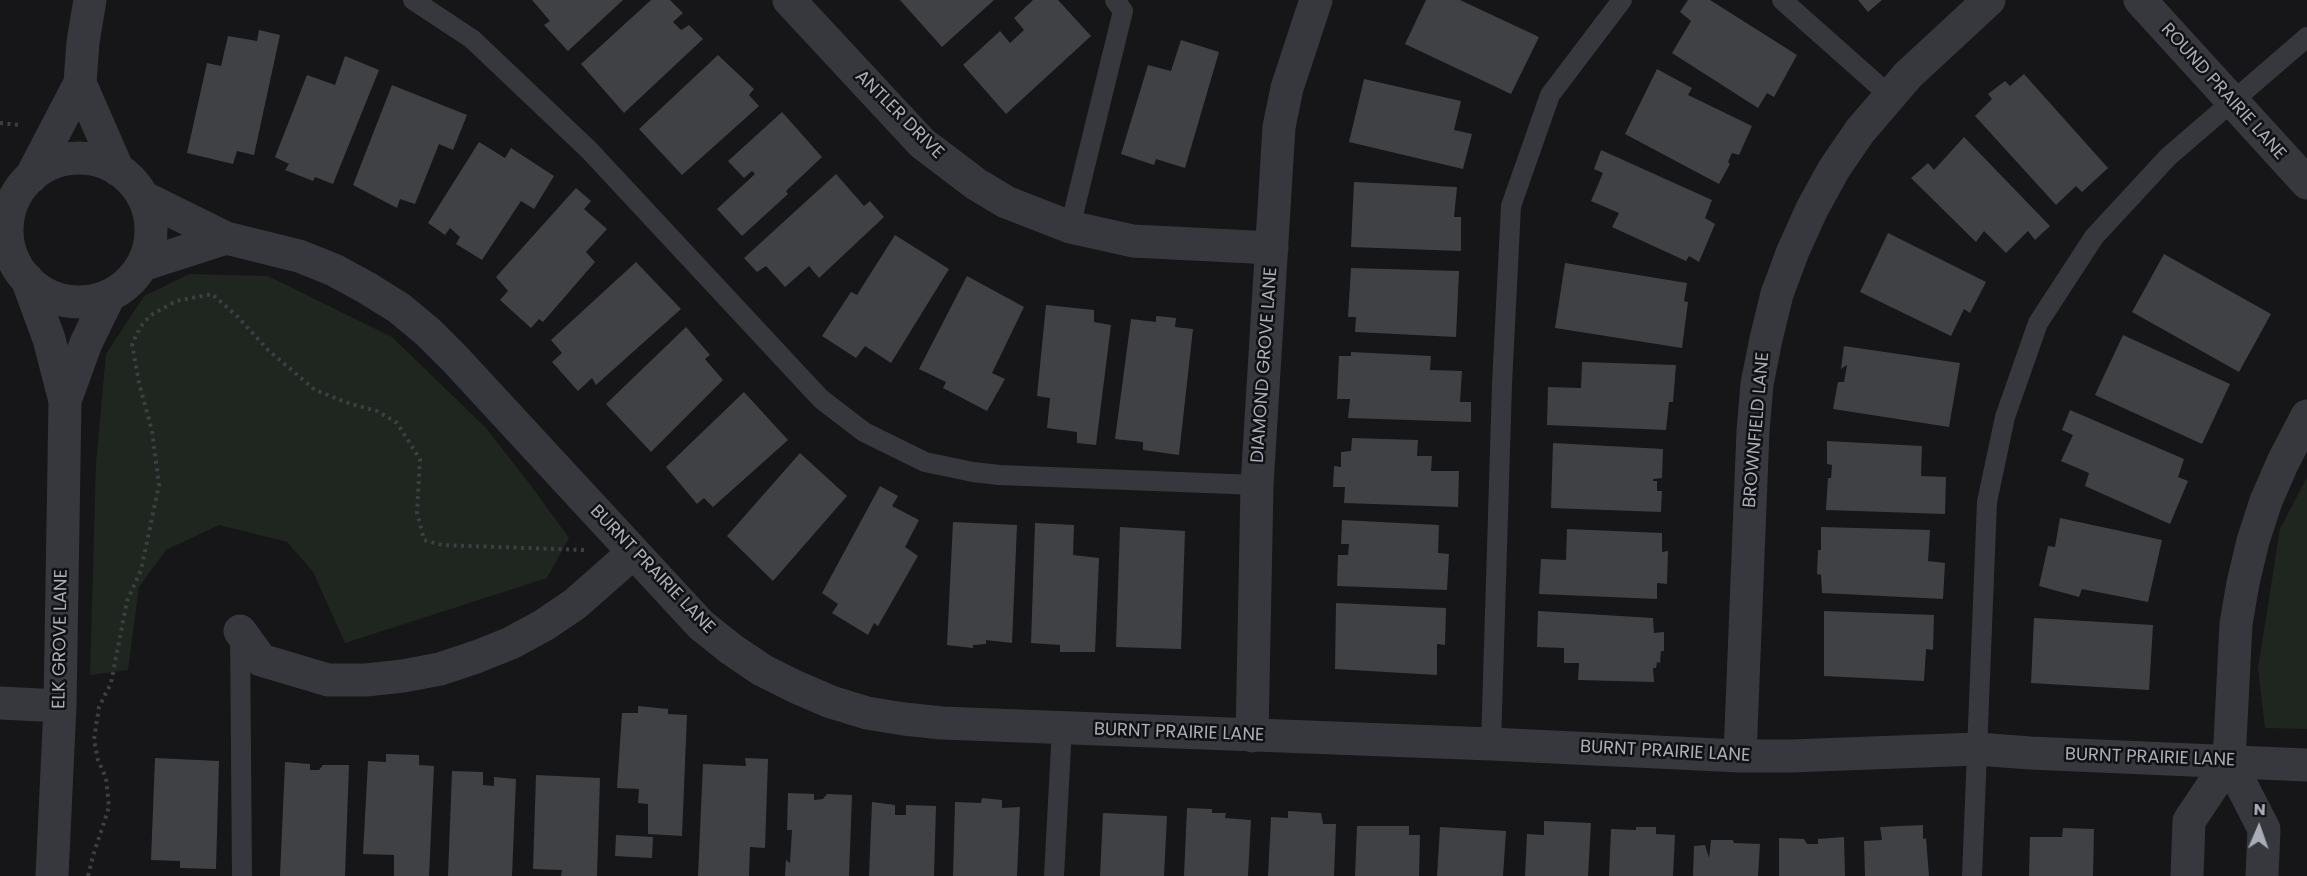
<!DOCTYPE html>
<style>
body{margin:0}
#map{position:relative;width:2307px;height:876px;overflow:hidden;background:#161618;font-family:Poppins,sans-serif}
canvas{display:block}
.north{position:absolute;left:2229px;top:798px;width:60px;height:60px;-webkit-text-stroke:4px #111113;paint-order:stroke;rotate:2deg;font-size:16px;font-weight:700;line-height:24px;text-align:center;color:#a8adb8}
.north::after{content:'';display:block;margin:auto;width:21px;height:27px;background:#a8adb8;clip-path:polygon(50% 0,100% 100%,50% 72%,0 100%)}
</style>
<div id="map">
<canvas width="2307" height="876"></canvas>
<div class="north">N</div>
</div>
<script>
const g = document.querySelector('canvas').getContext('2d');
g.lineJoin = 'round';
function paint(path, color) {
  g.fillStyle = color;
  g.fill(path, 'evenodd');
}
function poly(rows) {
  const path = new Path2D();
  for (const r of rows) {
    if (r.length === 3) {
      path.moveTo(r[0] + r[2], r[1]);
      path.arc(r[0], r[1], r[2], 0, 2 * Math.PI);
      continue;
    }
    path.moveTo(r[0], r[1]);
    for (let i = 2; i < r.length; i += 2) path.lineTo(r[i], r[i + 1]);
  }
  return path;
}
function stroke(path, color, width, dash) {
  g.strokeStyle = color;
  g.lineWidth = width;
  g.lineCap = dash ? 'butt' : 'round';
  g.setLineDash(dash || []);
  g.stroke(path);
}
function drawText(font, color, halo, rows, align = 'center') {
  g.font = font + ' Poppins,sans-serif';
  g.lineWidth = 5;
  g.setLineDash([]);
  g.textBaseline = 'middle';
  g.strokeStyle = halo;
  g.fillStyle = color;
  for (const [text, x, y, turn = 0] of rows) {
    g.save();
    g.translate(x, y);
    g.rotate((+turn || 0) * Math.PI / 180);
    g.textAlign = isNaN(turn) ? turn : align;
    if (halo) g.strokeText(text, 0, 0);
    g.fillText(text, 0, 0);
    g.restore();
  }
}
paint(poly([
 [190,274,268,276,392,337,486,428,529,483,569,538,547,578,345,643,313,572,287,542,219,525,166,550,139,587,128,670,90,675,96,464,106,354,144,296],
 [2307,477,2307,729,2265,728,2258,668,2280,529]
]), '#1e261f');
paint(poly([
 [532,0,623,0,568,51,544,25,550,21],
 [651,0,670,0,683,13,673,22,681,30,689,25,703,39,624,113,581,64],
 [900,0,994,0,942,47],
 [1033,0,1058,0,1091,36,1006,114,963,65,1000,31,1010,43,1024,30,1014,18],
 [1426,0,1460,0,1539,37,1511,94,1405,44],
 [1688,0,1710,0,1797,55,1774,97,1767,93,1758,108,1672,53,1691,21,1680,12],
 [1858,0,1882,0,1868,12],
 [259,30,280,35,254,155,237,151,233,164,187,153,207,63,221,66,228,36,257,41],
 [1181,40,1219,52,1185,168,1156,159,1154,165,1121,154,1148,65,1171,71],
 [718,55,754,89,749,95,759,106,682,175,639,129],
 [345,56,379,70,333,184,315,177,313,181,285,170,289,164,275,157,307,75,335,85],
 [1657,69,1692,88,1688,95,1752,126,1739,155,1732,153,1728,162,1730,164,1719,184,1625,134],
 [2024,74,2108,168,2082,192,2076,186,2056,205,1975,116,1992,99,1988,94,2005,81,2010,86],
 [1364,79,1461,101,1454,130,1472,134,1463,169,1349,142],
 [392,85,467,115,453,150,439,144,415,204,400,199,397,208,353,185],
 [782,112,822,157,786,191,788,194,742,236,717,209,755,174,752,171,744,178,728,161],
 [1964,137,2050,226,2035,240,2028,231,2006,253,1984,231,1976,242,1911,178,1928,163,1934,170],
 [479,142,505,158,511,148,554,176,534,209,521,201,482,260,456,244,460,237,450,228,445,235,428,223],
 [1601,150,1712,200,1705,218,1715,224,1699,262,1689,256,1686,261,1612,227,1619,213,1591,201,1603,173,1594,169],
 [836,174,864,206,870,201,884,217,819,278,809,266,785,287,766,266,757,272,744,258],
 [1354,182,1457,187,1454,217,1461,217,1461,251,1351,247],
 [576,188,591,201,584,209,607,229,586,252,595,262,543,322,539,319,531,328,500,300,508,291,496,277],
 [1888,233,1986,282,1970,313,1964,309,1951,336,1860,292],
 [895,235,949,269,891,363,865,346,856,358,822,336,851,292,857,295],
 [2164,254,2271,314,2239,372,2132,312],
 [636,262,681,309,596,385,592,378,578,391,552,362,562,353,551,340],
 [1565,263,1687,283,1684,301,1688,302,1682,348,1555,328],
 [1351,268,1459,271,1456,337,1355,332,1356,317,1348,317],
 [967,276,1024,307,992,373,1005,379,987,411,943,388,946,382,919,369],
 [1046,305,1094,310,1094,322,1111,325,1096,445,1077,443,1077,432,1047,428,1050,398,1037,396],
 [1156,316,1176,318,1175,327,1193,329,1179,455,1143,450,1143,442,1115,439,1131,319,1156,322],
 [686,327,710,355,705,359,723,380,651,452,606,404],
 [2123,335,2230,384,2202,444,2095,395],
 [1844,346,1960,363,1949,427,1833,409,1838,382,1844,382,1847,365,1841,369],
 [1351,352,1431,356,1430,370,1462,371,1460,402,1471,402,1471,422,1348,418,1350,399,1337,399,1339,356,1351,356],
 [1582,362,1676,365,1673,402,1669,402,1666,430,1547,425,1548,387,1581,388],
 [744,392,788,440,713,507,704,498,697,504,666,467],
 [2070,410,2184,459,2178,477,2188,481,2170,524,2085,486,2089,473,2061,461,2073,435,2062,430],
 [1352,438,1418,440,1417,456,1432,456,1431,471,1459,471,1458,507,1344,503,1345,487,1333,487,1334,466,1341,467,1341,452,1351,451],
 [1827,441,1922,446,1921,476,1946,477,1945,514,1826,510,1828,478,1831,478,1832,465,1827,464],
 [1553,443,1663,449,1662,478,1653,479,1653,481,1657,481,1657,491,1662,491,1661,512,1551,508],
 [800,453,847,496,773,581,727,536],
 [880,486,898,496,892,506,919,520,905,547,918,556,878,626,874,623,868,635,832,613,838,604,822,593],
 [2060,518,2162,540,2148,602,2082,589,2079,597,2039,586,2048,546,2055,547],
 [1342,520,1439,525,1438,553,1449,554,1447,590,1337,586,1338,555,1348,555,1349,544,1341,544],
 [953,522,1017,525,1012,643,986,640,986,644,973,645,973,648,947,645],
 [1035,523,1074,525,1073,555,1099,558,1095,652,1060,652,1060,645,1031,643],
 [1120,527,1185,531,1181,649,1116,647],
 [1821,527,1930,530,1928,561,1945,563,1943,599,1822,593,1821,575,1817,574,1818,550,1821,550],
 [1567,529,1662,533,1662,552,1668,551,1667,584,1657,583,1657,599,1539,594,1541,559,1566,560],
 [1336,603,1446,608,1445,645,1437,644,1437,675,1335,669],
 [1538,611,1653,618,1654,633,1664,632,1664,651,1661,651,1660,663,1657,662,1656,668,1653,668,1654,682,1578,680,1579,663,1564,663,1564,648,1537,647],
 [1824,611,1934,615,1933,650,1926,649,1924,681,1824,676],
 [2034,618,2153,625,2149,690,2031,683],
 [638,706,668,709,668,714,687,715,682,836,648,834,648,804,638,803,639,789,617,788,622,713,638,713],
 [386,754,419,755,419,765,434,766,429,876,394,876,394,855,363,854,368,761,386,762],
 [155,758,219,761,216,869,180,868,180,861,151,860],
 [745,758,768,759,765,848,750,847,749,876,698,876,703,764,746,766],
 [285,762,310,764,310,770,319,770,323,765,349,765,345,876,280,876],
 [452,771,483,772,483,785,494,786,494,777,516,779,512,876,448,876],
 [536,775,600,778,597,876,561,876,562,870,533,869],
 [788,793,814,794,814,800,823,799,827,794,852,795,849,876,785,876,786,860,790,863,792,830,787,830],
 [982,798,1002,800,1002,808,1020,807,1017,876,953,876,955,802,981,803],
 [872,802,895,805,895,815,906,815,906,805,936,806,934,876,869,876],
 [1187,808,1212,809,1212,813,1226,813,1225,818,1251,820,1248,876,1184,876],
 [1288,811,1321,813,1323,824,1336,824,1334,876,1268,876,1271,817,1288,818],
 [1103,813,1167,816,1164,876,1100,876],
 [1544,821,1591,823,1588,876,1525,876,1527,834,1544,835],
 [1923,825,1923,839,1926,838,1929,876,1865,876,1864,841,1882,840,1880,827],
 [1357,826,1409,826,1409,835,1420,835,1419,876,1355,876],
 [1440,827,1506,831,1503,876,1437,876],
 [1636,827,1656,827,1656,834,1675,835,1673,876,1609,876,1611,829,1636,830],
 [2063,828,2094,829,2093,876,2029,876,2030,837,2062,837],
 [616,835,653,837,652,858,615,856],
 [1844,837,1845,876,1779,876,1779,838,1804,839,1807,844,1818,844,1818,839],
 [1711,840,1733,840,1734,843,1760,844,1758,876,1693,876,1694,846,1705,845,1709,858]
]), '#404145');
stroke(poly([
 [0,123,20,125],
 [88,876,93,856,109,807,106,778,98,760,94,740,99,707,111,683,127,601,141,570,159,485,152,431,139,383,132,344,141,326,151,315,176,301,212,294,238,317,268,350,315,390,351,404,377,411,397,423,420,459,417,512,424,540,442,545,584,550]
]), '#3d3f44', 4, [3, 4.5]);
stroke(poly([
 [413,0,472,39,589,150,821,399,864,432,925,462,973,472,999,475,1257,485],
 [1782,0,1889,95],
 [1070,227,1123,11,1115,0],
 [240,633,242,876],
 [1491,744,1502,384,1511,206,1550,95,1622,0],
 [1054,876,1062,728],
 [1972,876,1987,502,2005,417,2038,323,2094,237,2168,157,2307,37]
]), '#37383d', 20);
stroke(poly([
 [789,0,922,143,976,184,1006,202,1070,227,1133,241,1272,248],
 [2140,0,2307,183],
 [80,83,118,170],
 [79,230,72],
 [31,177,80,83,83,42,90,0],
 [143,197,226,238,299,256,334,270,367,288,399,308,428,332,455,359,701,625,731,649,762,670,796,687,831,702,867,713,904,719,942,723,1491,744,1740,756,1791,756,1977,749,2030,753,2307,765],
 [142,265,226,238],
 [27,279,49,339,65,401,60,706,52,876],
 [65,401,86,343,109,296],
 [240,631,261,660,328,680,366,680,403,676,440,669,476,657,511,643,544,625,575,604,633,553],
 [0,703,60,706],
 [1252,736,1257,485,1279,127,1287,88,1316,0],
 [1740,756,1753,431,1757,384,1766,339,1777,294,1793,251,1812,209,1834,169,1860,131,1908,75,1989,0],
 [2187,876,2189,821,2229,761],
 [2262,876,2264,829,2229,761,2236,624,2243,583,2253,541,2266,501,2283,462,2307,416]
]), '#37383d', 33);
drawText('18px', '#a8adb8', '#111113', [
 ["ROUND PRAIRIE LANE",2223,92,48],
 ["ANTLER DRIVE",899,115,45],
 ["DIAMOND GROVE LANE",1265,365,-86],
 ["BROWNFIELD LANE",1757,430,-85],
 ["BURNT PRAIRIE LANE",652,570,46],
 ["ELK GROVE LANE",61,639,-89],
 ["BURNT PRAIRIE LANE",1179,733,2],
 ["BURNT PRAIRIE LANE",1665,752,3],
 ["BURNT PRAIRIE LANE",2150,758,2]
]);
</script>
